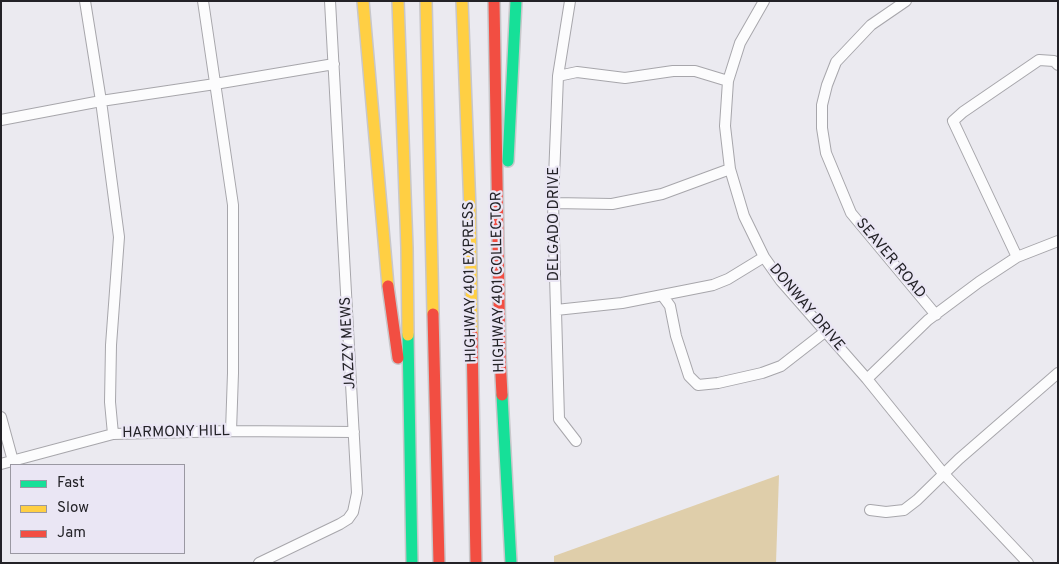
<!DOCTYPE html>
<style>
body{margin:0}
#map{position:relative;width:1059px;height:564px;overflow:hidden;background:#ebeaf0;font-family:Overpass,sans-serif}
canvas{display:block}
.frame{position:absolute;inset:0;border:2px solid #232227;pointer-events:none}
.legend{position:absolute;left:10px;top:464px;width:175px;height:90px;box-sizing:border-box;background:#eae6f4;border:1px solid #9a98a2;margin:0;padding:6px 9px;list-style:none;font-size:15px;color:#232227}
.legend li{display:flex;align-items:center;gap:10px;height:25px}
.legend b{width:25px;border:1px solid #9a98a2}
</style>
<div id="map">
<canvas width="1059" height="564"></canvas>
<div class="frame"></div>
<ul class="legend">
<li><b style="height:6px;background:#16e098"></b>Fast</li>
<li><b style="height:6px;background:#ffcf43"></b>Slow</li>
<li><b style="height:6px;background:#f24e42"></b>Jam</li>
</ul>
</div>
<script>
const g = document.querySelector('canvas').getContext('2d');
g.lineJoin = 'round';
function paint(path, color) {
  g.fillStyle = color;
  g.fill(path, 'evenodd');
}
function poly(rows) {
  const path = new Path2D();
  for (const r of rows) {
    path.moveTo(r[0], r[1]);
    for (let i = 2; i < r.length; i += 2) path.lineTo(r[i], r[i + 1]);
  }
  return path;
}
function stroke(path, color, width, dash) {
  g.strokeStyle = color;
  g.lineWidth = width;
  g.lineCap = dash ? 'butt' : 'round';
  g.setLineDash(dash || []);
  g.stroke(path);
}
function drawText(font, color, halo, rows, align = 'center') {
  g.font = font + ' Overpass,sans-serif';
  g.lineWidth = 4.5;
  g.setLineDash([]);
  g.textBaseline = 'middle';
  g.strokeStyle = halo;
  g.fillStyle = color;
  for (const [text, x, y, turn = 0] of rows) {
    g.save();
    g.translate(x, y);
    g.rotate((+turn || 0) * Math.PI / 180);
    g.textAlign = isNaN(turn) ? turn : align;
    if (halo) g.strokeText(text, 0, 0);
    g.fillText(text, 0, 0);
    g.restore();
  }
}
paint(poly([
 [779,475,776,563,554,563,554,556]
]), '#dfceaa');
const street = poly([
 [85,1,101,101,119,237,111,345,110,402,113,434],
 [203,1,233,205,233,373,231,431],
 [570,1,558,76,553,203,559,419,576,441],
 [764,1,740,43,728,81,725,126,730,169,744,216,764,257,781,281,867,379,943,473,1028,563],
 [906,1,871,25,836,62,827,85,822,105,822,128,826,153,851,213,936,315],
 [558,76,577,72,625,78,673,71,695,71,728,81],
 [1,120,101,101,215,84,334,64],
 [553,203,612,204,662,194,730,169],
 [1017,257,953,121,963,112,1039,60,1054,61,1058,65],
 [662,295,670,306,676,336,689,376,698,385,718,383,762,373,781,366,826,331],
 [556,310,622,303,713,285,728,279,764,257],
 [867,379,928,320,979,282,1017,257,1058,241],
 [1,417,13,461],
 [1,464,113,434,231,431,354,432],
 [870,510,886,512,904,510,917,500,959,459,1058,373],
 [259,563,340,524,348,519,353,512,357,493,330,1]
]);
const fast = poly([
 [508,161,516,1],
 [408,335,412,563],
 [502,395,511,563]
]);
const slow = poly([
 [363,1,388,286],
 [398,1,407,248,408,335],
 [426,1,433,314],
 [462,1,470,210,472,334]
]);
const jam = poly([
 [494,1,500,357,502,395],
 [388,286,398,358],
 [433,314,439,563],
 [472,334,476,563]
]);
stroke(street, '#a7a6ab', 12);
stroke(fast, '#c8c7ca', 14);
stroke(slow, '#c8c7ca', 14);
stroke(jam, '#c8c7ca', 14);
stroke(street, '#fcfcfd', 10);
stroke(fast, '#16e098', 11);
stroke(slow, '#ffcf43', 11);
stroke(jam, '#f24e42', 11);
drawText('15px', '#232227', '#eae6f4', [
 ["DELGADO DRIVE",555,224,-90],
 ["SEAVER ROAD",890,259,50],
 ["HIGHWAY 401 EXPRESS",471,282,-91],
 ["HIGHWAY 401 COLLECTOR",499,282,-91],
 ["DONWAY DRIVE",806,308,50],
 ["JAZZY MEWS",349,343,-93],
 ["HARMONY HILL",176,433,-1]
]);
</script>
